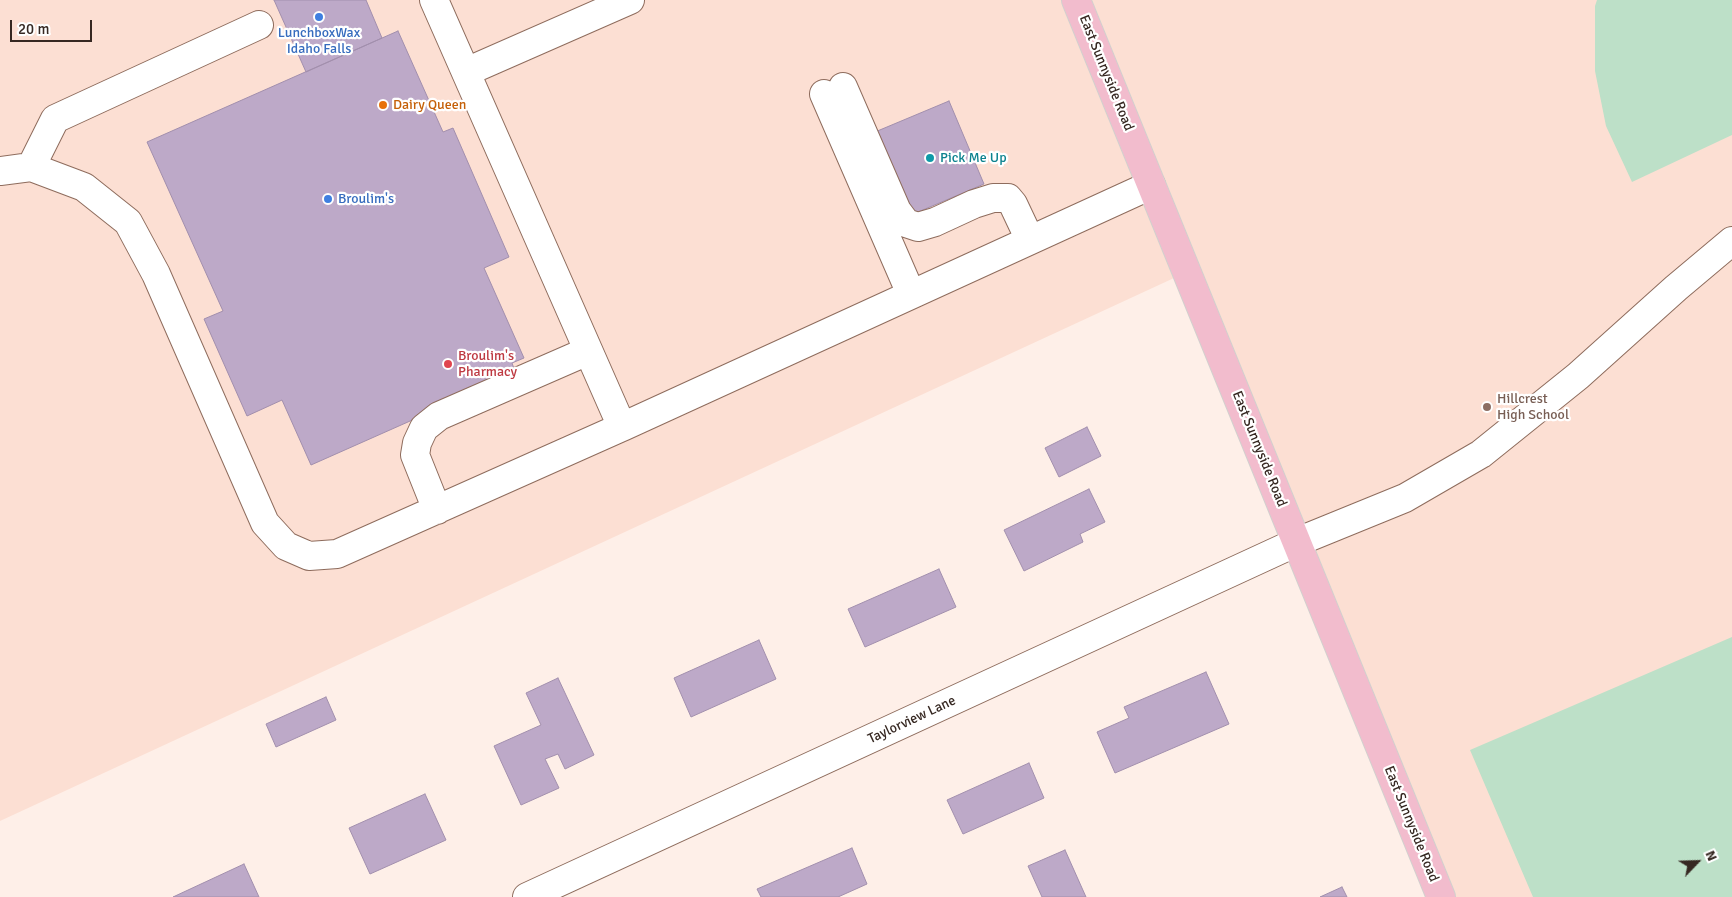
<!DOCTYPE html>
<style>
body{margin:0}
#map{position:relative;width:1732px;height:897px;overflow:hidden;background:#feefe8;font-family:Signika,sans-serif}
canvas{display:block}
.north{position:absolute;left:1672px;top:837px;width:50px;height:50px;-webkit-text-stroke:4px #fff;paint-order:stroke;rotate:66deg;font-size:14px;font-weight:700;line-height:20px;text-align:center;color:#362822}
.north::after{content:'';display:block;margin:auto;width:18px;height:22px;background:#362822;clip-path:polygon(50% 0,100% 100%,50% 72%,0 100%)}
.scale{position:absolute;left:10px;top:20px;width:82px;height:22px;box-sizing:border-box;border:2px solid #362822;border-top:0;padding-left:6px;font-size:15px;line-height:18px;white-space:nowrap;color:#362822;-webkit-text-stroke:4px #fff;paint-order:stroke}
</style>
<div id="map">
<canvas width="1732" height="897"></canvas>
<div class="north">N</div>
<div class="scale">20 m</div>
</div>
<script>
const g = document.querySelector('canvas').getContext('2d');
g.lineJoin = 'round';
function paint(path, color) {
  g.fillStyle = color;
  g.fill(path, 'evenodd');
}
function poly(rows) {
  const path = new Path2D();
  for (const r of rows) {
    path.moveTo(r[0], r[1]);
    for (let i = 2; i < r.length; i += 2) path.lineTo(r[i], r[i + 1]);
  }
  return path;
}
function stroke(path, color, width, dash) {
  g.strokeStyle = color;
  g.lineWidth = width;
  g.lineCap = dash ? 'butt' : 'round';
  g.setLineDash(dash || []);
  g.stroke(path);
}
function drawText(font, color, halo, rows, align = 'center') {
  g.font = font + ' Signika,sans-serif';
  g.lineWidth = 4.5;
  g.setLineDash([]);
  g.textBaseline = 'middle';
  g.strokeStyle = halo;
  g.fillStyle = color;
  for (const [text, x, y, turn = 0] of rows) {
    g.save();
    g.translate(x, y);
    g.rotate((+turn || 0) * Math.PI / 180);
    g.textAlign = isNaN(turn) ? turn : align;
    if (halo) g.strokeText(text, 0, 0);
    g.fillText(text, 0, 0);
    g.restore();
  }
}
paint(poly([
 [0,0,1732,0,1732,897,1441,897,1187,272,0,821]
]), '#fcdfd3');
paint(poly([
 [1597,0,1732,0,1732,135,1632,182,1606,126,1595,71,1595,6],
 [1732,637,1732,897,1533,897,1470,750]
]), '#bde0c8');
const building = poly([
 [274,0,366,0,382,38,306,72,274,0],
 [398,31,443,132,453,128,509,257,484,268,524,358,512,363,516,374,311,465,282,400,247,416,204,319,223,311,147,142,398,31],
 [949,101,984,184,911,215,875,132,949,101],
 [1087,427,1101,456,1059,477,1045,448,1087,427],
 [1089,489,1105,522,1080,534,1083,542,1024,571,1004,530,1089,489],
 [939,569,956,607,865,647,848,609,939,569],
 [759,640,776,679,691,717,674,678,759,640],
 [1206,672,1229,724,1115,773,1097,732,1129,718,1124,707,1206,672],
 [558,678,594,755,565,769,558,754,545,759,559,788,521,805,494,746,541,725,526,693,558,678],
 [326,697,336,720,276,747,266,724,326,697],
 [1029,763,1044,798,963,834,947,800,1029,763],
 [425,794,446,840,370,874,349,828,425,794],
 [852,848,867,884,838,897,761,897,757,889,852,848],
 [1065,850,1086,897,1042,897,1028,866,1065,850],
 [244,864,259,897,173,897,244,864],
 [1342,887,1347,897,1320,897,1342,887]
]);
paint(building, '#bda9c8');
stroke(building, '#a28fad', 1);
const minor = poly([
 [434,0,622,427,1151,185],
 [466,72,630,0],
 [843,87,897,211,906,223,918,227,935,222,974,204,993,198,1008,198,1013,204,1030,240],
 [824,94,911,294],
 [31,167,55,119,259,25],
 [0,171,31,167,84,187,128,222,156,274,265,523,286,546,309,556,337,554,622,427],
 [437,510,415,455,417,443,424,428,439,416,588,351],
 [527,897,1297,542,1405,498,1481,454,1578,376,1676,288,1732,241]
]);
const major = poly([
 [1076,0,1441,897]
]);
stroke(minor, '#8e6c5d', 30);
stroke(major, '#d3d0ce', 30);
stroke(minor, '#fff', 28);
stroke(major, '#f2bccd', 28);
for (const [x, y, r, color] of [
 [319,17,5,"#3f7fe0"],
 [383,105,5,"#e8710a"],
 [930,158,5,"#0f9aa8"],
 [328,199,5,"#3f7fe0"],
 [448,364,5,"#e0444e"],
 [1487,407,5,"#8d6e63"]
]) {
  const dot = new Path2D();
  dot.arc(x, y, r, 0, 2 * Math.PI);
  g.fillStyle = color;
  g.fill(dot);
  stroke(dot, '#fff', 2);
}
drawText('14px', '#366cbe', '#fff', [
 ["LunchboxWax",319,33],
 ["Idaho Falls",319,49],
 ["Broulim's",338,199,"left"]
]);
drawText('14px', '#362822', '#fff', [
 ["East Sunnyside Road",1106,73,68],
 ["East Sunnyside Road",1259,449,68],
 ["Taylorview Lane",912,720,-25],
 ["East Sunnyside Road",1411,824,68]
]);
drawText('14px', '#c56008', '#fff', [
 ["Dairy Queen",393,105]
], 'left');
drawText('14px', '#0d838f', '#fff', [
 ["Pick Me Up",940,158]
], 'left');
drawText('14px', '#be3a42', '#fff', [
 ["Broulim's",458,356],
 ["Pharmacy",458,372]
], 'left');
drawText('14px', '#785e54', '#fff', [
 ["Hillcrest",1497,399],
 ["High School",1497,415]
], 'left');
</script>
